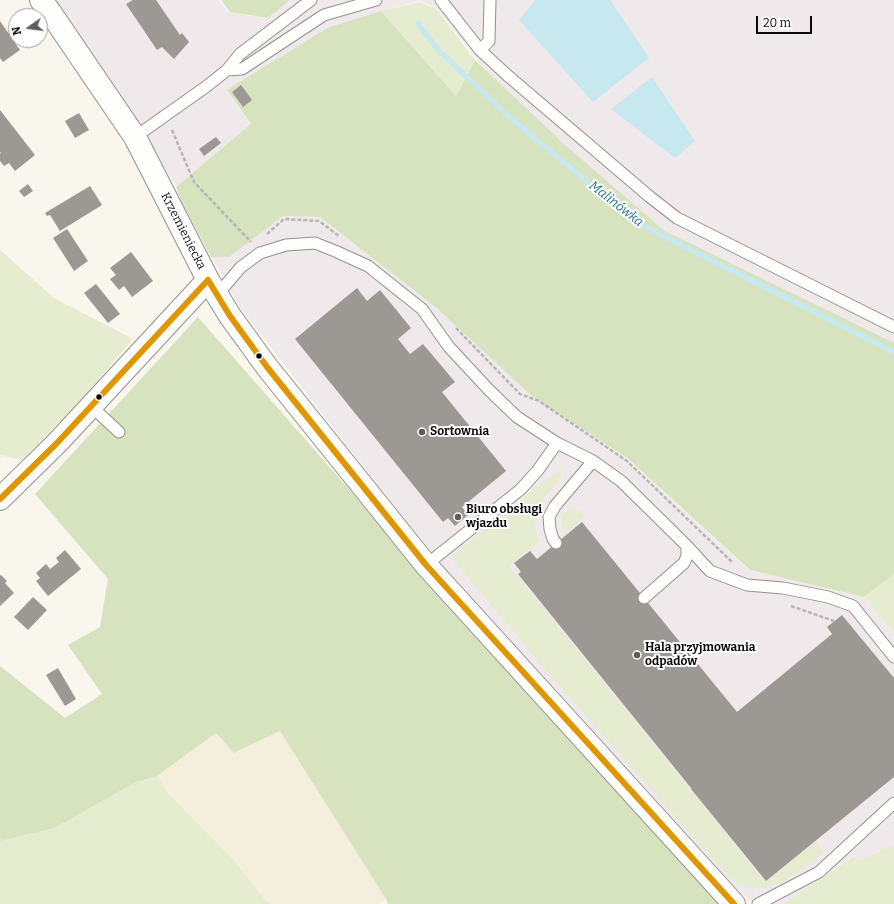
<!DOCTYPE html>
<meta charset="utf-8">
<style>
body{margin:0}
#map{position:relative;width:894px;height:904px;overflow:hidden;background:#f9f6ee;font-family:Bitter,serif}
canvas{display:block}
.north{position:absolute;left:8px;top:8px;width:40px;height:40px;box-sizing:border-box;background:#fff;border:1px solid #9d9d9d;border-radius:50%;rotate:256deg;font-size:11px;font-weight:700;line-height:16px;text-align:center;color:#0b0b0b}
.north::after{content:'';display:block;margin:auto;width:14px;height:18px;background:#5e5d5a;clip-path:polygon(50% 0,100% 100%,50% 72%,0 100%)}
.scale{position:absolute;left:756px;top:16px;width:56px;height:18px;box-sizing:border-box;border:2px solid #0b0b0b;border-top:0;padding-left:5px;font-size:12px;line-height:14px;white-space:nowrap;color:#0b0b0b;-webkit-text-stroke:3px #fff;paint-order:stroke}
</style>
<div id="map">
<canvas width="894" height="904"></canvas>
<div class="north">N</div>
<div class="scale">20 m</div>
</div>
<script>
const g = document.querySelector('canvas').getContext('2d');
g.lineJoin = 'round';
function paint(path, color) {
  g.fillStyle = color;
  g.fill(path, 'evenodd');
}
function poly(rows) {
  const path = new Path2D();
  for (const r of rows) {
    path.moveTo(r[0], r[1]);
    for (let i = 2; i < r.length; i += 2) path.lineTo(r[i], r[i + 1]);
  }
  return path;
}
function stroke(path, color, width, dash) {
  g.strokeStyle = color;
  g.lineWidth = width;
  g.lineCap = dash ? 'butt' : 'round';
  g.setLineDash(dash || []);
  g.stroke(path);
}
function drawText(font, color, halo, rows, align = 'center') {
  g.font = font + ' Bitter,serif';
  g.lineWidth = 4;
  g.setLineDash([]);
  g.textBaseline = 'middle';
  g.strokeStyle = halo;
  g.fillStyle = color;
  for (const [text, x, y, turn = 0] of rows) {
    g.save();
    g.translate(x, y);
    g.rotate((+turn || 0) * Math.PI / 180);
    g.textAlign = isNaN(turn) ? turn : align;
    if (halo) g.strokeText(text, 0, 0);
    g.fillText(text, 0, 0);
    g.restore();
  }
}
paint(poly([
 [52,0,219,0,228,12,267,18,290,0,894,0,894,347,665,231,563,143,497,84,436,8,420,1,381,11,294,48,227,91,251,125,283,216,320,217,439,309,534,397,627,459,749,570,864,597,894,633,894,844,860,861,852,857,783,904,754,904,728,881,457,584,396,508,240,308,181,201,177,187]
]), '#efe9eb');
paint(poly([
 [280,731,386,899,378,904,273,904,267,902,232,858,167,794,157,776,216,733,234,753]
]), '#f4eedc');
paint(poly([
 [420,2,436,9,475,60,456,96,381,11],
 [0,250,54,298,133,339,79,402,22,460,0,455],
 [560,472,562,474,561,479,544,497,538,510,535,519,536,533,540,541,509,566,765,882,816,841,824,853,785,881,764,888,747,888,730,878,557,683,451,557,554,473],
 [574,508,578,509,585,517,565,533,562,528,562,517,565,512,569,509],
 [894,574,894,633,864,597],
 [157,776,168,794,232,858,267,902,273,904,0,904,0,841,55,828,134,783],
 [894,844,894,904,783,904,853,857,860,861]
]), '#e5ecd0');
paint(poly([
 [221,0,290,0,268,18,230,12],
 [381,11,456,96,475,60,563,143,665,231,894,343,894,574,864,597,750,570,627,458,533,397,438,309,320,217,283,216,229,257,211,257,181,201,176,187,251,124,227,90,327,28],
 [198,317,418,568,719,904,388,904,386,899,280,731,234,753,216,733,157,776,134,783,55,828,0,841,0,666,65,718,102,694,68,645,100,627,108,579,35,494]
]), '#d7e3bf');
paint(poly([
 [535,0,610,0,649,58,593,102,519,20],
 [652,77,695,141,675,158,611,109]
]), '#c8e8ef');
stroke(poly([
 [418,24,439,51,506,114,636,222,894,352]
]), '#c8e8ef', 5.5);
paint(poly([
 [133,0,156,0,180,35,182,33,189,42,174,59,162,47,157,50,126,4],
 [0,21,20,50,3,62,0,58],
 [241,85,252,100,243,107,232,92],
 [0,110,35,155,15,171,9,163,4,166,0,161,0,154,1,153,0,152],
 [79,113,89,130,75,138,65,121],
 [216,137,221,143,204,156,199,149],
 [28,184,33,191,24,197,19,191],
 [90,186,102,205,60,231,50,215,47,216,45,213],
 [67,229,88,261,74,271,53,238],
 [131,252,153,281,132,297,124,286,119,290,110,279,116,275,110,268],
 [96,284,120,314,108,323,84,293],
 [357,288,367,301,380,290,411,328,398,339,410,354,423,344,455,382,442,392,506,471,462,507,468,515,455,526,448,518,443,522,295,339],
 [582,522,737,712,832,634,827,627,842,615,894,678,894,777,766,881,691,789,691,788,518,574,521,572,514,563,530,551,537,559],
 [65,550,81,569,48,596,36,581,40,578,36,573,46,564,50,569,59,562,56,558],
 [1,575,7,581,5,583,14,593,0,606,0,576],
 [33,597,47,610,28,630,14,617],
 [58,668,76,699,65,706,46,675]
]), '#9c9894');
const service = poly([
 [441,0,480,50,507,75,650,197,677,218,894,327],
 [480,50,489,41,490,0],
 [227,70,242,69,324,15,376,0],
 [135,137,207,86,227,70,240,54,311,0],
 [217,295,241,267,260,253,286,245,315,243,335,251,368,266,422,309,449,347,489,390,517,417,557,443],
 [91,406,119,432],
 [556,543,553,539,550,529,549,517,555,506,593,461],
 [426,565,521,489,538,470,557,443,593,461,621,481,687,546,710,571,747,585,783,588,828,597,853,606,894,657],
 [644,598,684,563,687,556,687,546],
 [758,904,819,872,894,803]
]);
const tertiary = poly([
 [41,0,50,12,135,137,208,280,230,316,267,367,426,565,734,904],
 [0,499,57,443,208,280]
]);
stroke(service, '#92918d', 13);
stroke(tertiary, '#92918d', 24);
stroke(poly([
 [172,130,194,182,251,242],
 [267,234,284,219,319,221,339,236],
 [456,328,520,394,539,401,627,461,732,562],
 [791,606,834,621]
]), '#b7b6b5', 2.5, [4, 2]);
stroke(service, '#fefefc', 11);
stroke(tertiary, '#fefefc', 22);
stroke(poly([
 [208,280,230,316,267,367,426,565,734,904],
 [0,499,57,443,208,280]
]), '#df9601', 6);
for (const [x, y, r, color] of [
 [259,356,3.5,"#0b0b0b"],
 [99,397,3.5,"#0b0b0b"],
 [422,432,4,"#5e5d5a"],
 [458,517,4,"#5e5d5a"],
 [637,655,4,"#5e5d5a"]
]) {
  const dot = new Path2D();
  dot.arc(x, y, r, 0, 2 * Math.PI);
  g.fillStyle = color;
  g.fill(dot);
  stroke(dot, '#fff', 1.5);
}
drawText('12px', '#0b0b0b', '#fff', [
 ["Krzemieniecka",183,231,63]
]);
drawText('bold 12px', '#0b0b0b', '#fff', [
 ["Sortownia",430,432],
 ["Biuro obsługi",466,510],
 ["wjazdu",466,524],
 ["Hala przyjmowania",645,648],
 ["odpadów",645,662]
], 'left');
drawText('italic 13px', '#206f90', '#fff', [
 ["Malinówka",616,204,38]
]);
</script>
